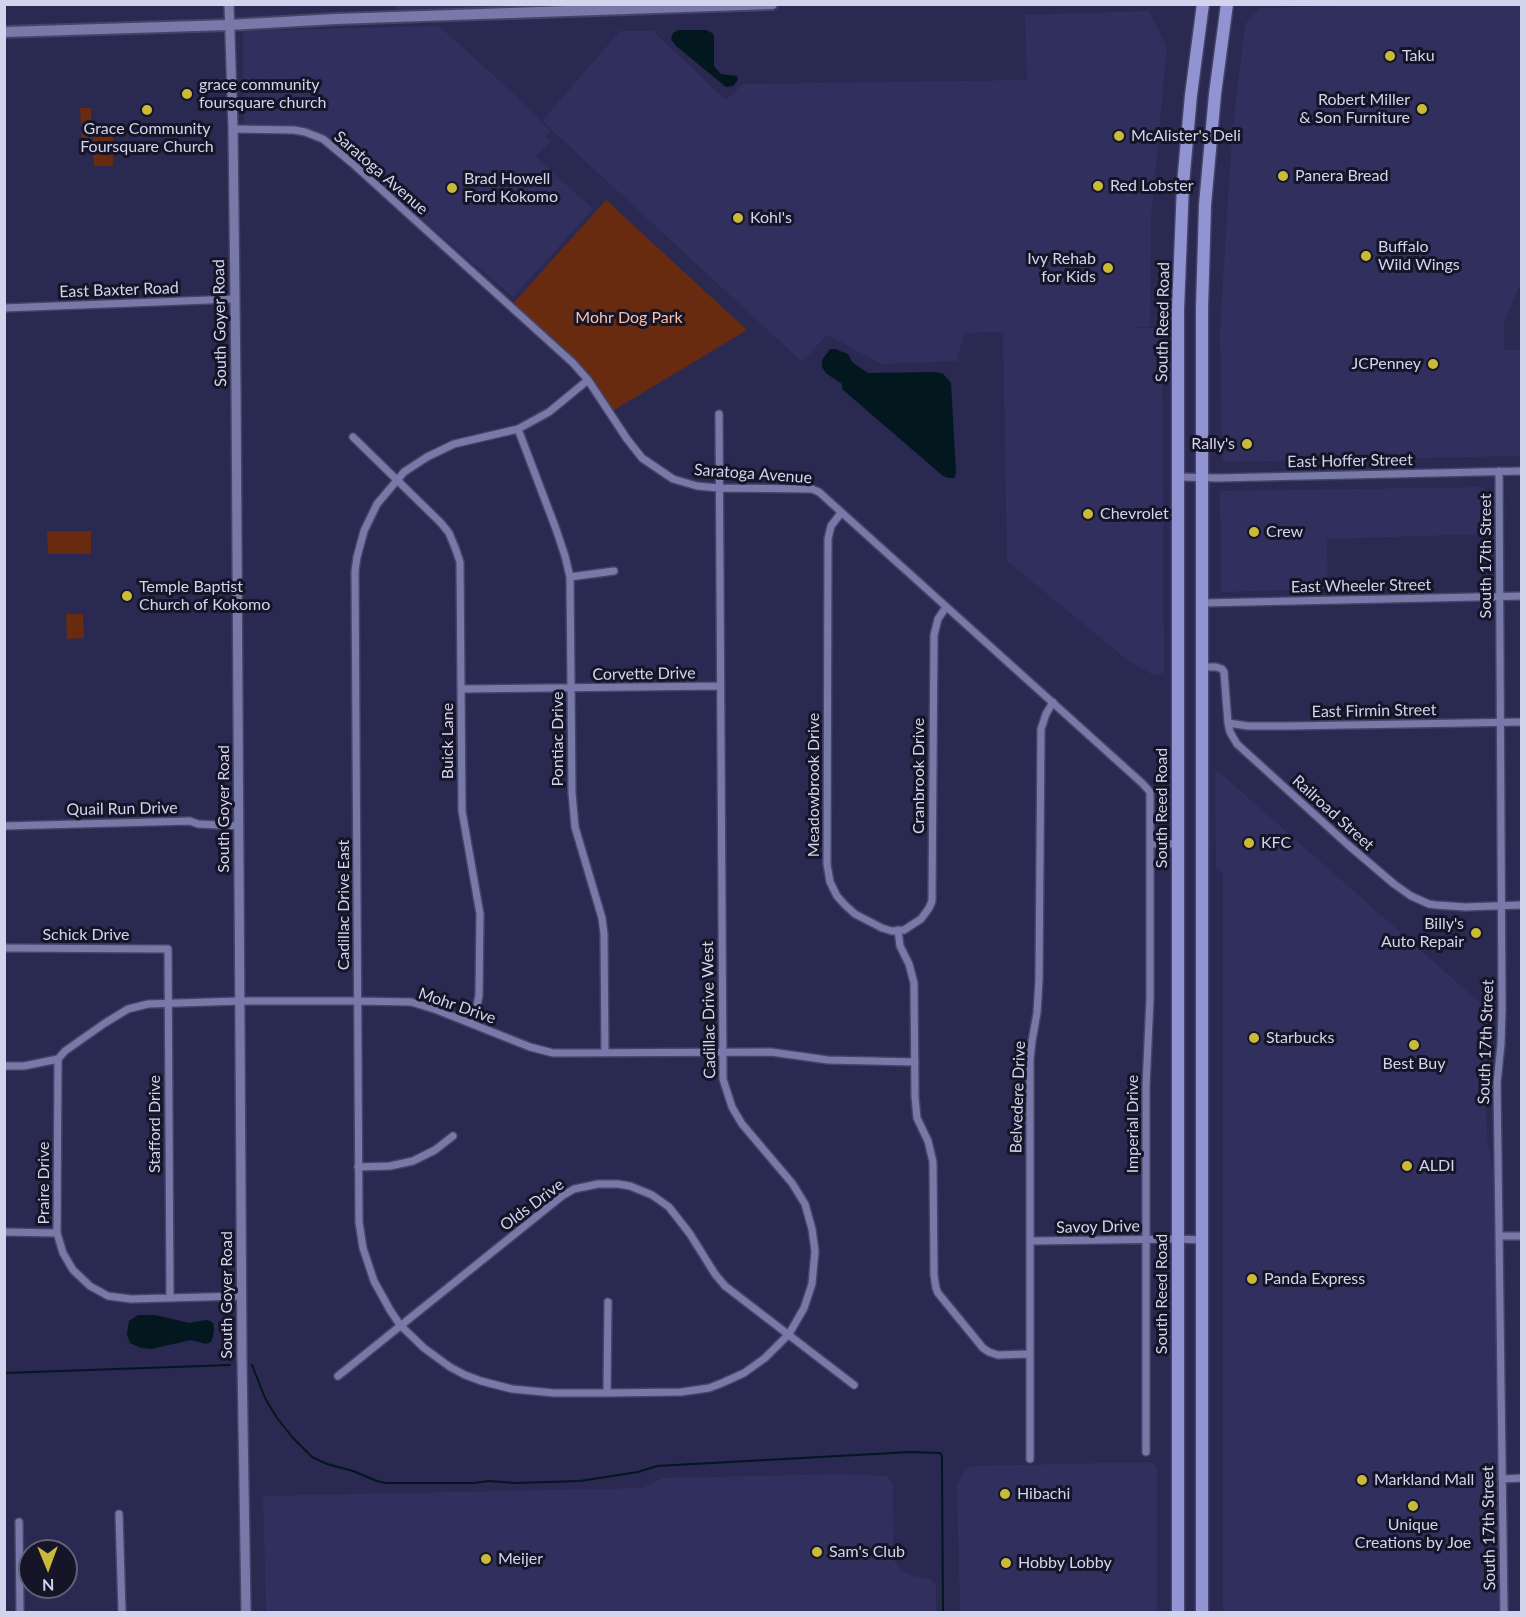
<!DOCTYPE html>
<style>
body{margin:0}
#map{position:relative;width:1526px;height:1617px;overflow:hidden;background:#2a2951;font-family:Lato,sans-serif}
canvas{display:block}
.frame{position:absolute;inset:0;border:6px solid #d2d4ee;pointer-events:none}
.north{position:absolute;left:18px;top:1539px;width:60px;height:60px;box-sizing:border-box;background:#151527;border:2px solid #616177;border-radius:50%;rotate:179deg;font-size:16px;font-weight:700;line-height:24px;text-align:center;color:#d2d4ee}
.north::after{content:'';display:block;margin:auto;width:21px;height:27px;background:#c9ba3a;clip-path:polygon(50% 0,100% 100%,50% 72%,0 100%)}
</style>
<div id="map">
<canvas width="1526" height="1617"></canvas>
<div class="frame"></div>
<div class="north">N</div>
</div>
<script>
const g = document.querySelector('canvas').getContext('2d');
g.lineJoin = 'round';
function paint(path, color) {
  g.fillStyle = color;
  g.fill(path, 'evenodd');
}
function poly(rows) {
  const path = new Path2D();
  for (const r of rows) {
    path.moveTo(r[0], r[1]);
    for (let i = 2; i < r.length; i += 2) path.lineTo(r[i], r[i + 1]);
  }
  return path;
}
function stroke(path, color, width, dash) {
  g.strokeStyle = color;
  g.lineWidth = width;
  g.lineCap = dash ? 'butt' : 'round';
  g.setLineDash(dash || []);
  g.stroke(path);
}
function drawText(font, color, halo, rows, align = 'center') {
  g.font = font + ' Lato,sans-serif';
  g.lineWidth = 6;
  g.setLineDash([]);
  g.textBaseline = 'middle';
  g.strokeStyle = halo;
  g.fillStyle = color;
  for (const [text, x, y, turn = 0] of rows) {
    g.save();
    g.translate(x, y);
    g.rotate((+turn || 0) * Math.PI / 180);
    g.textAlign = isNaN(turn) ? turn : align;
    if (halo) g.strokeText(text, 0, 0);
    g.fillText(text, 0, 0);
    g.restore();
  }
}
paint(poly([
 [392,5,797,5,406,17],
 [1380,5,1521,5,1521,282,1504,323,1504,350,1521,350,1521,456,1222,462,1220,330,1232,135,1245,24,1260,8],
 [1149,11,1167,47,1151,219,1150,327,1122,328,1162,328,1164,673,1153,675,1126,659,1007,561,1003,332,964,333,957,361,882,364,827,335,802,362,542,121,620,31,653,31,726,100,743,84,1027,80,1025,15],
 [439,26,514,94,550,131,545,136,550,141,536,157,593,209,513,297,326,137,302,128,244,126,243,31],
 [1485,487,1486,534,1327,539,1328,589,1221,592,1220,491],
 [1218,771,1486,1008,1486,1114,1487,1139,1495,1179,1499,1612,1223,1612,1223,874,1216,867,1215,773],
 [1153,1462,1157,1468,1157,1612,960,1612,957,1485,965,1469,972,1466],
 [841,1474,887,1476,893,1484,894,1560,901,1570,913,1576,931,1579,936,1586,936,1612,266,1612,263,1496,643,1488,663,1478]
]), '#312f5e');
paint(poly([
 [80,108,91,108,92,147,82,147],
 [93,136,113,136,113,166,94,166],
 [606,200,747,330,609,413,588,380,510,307],
 [47,531,91,531,91,554,48,554],
 [66,614,83,614,84,638,67,639]
]), '#692b0f');
paint(poly([
 [678,30,706,30,712,33,714,36,714,66,721,74,737,76,738,80,733,86,726,87,676,46,671,39,673,33],
 [830,349,835,349,848,354,852,362,868,373,936,372,943,374,951,383,956,473,954,478,949,478,943,476,842,389,842,384,826,373,822,367,822,360],
 [138,1315,155,1315,189,1323,206,1320,210,1321,213,1323,214,1328,213,1337,211,1342,206,1344,191,1340,151,1349,141,1348,130,1343,127,1334,129,1321]
]), '#02171e');
stroke(poly([
 [252,1365,265,1398,277,1418,293,1438,312,1457,327,1464,353,1471,377,1481,386,1483,474,1483,489,1481,516,1483,580,1481,638,1472,657,1466,911,1452,940,1453,942,1456,942,1470,943,1612],
 [4,1373,230,1365]
]), '#02171e', 2);
const minor = poly([
 [233,129,294,130,305,132,323,139,352,163,573,363,588,380,627,439,642,458,673,479,697,486,719,488,812,489,819,492,1143,784,1150,792,1150,999,1146,1086,1146,1452],
 [4,308,234,299],
 [588,380,549,412,518,429,454,444,427,457,404,472,377,504,364,531,357,557,355,571,359,1222,363,1248,374,1281,390,1310,400,1325,424,1348,450,1367,465,1375,481,1381,512,1389,554,1393,607,1393,681,1392,709,1388,722,1383,744,1373,765,1358,789,1334,804,1308,812,1284,815,1251,812,1229,805,1204,792,1183,742,1124,732,1107,723,1079,719,414],
 [518,429,556,529,565,556,570,577,572,793,575,827,602,918,604,934,605,1053],
 [353,437,441,523,449,533,456,550,460,562,462,811,480,914,479,995,475,1016,472,1024],
 [1499,471,1502,1009,1501,1044,1497,1083,1504,1612],
 [1179,477,1218,478,1522,471],
 [841,513,831,526,828,539,827,864,830,882,837,896,845,905,855,914,882,928,892,931,904,930,921,919,929,908,932,901,934,635,938,619,946,607],
 [570,577,614,571],
 [1202,603,1522,596],
 [1202,667,1216,667,1222,669,1224,672,1228,723,1230,732,1237,744,1347,844,1394,884,1411,896,1429,904,1436,905,1465,907,1522,905],
 [461,689,720,686],
 [1228,723,1248,726,1289,726,1522,722],
 [4,826,190,821,198,824,239,826],
 [1150,844,1178,844],
 [898,930,900,946,909,964,914,983,915,1097,917,1118,928,1141,933,1162,934,1275,936,1288,938,1293,983,1348,989,1352,998,1355,1029,1354],
 [4,948,168,949,170,1298],
 [58,1059,57,1233,63,1253,73,1270,90,1286,108,1296,131,1299,242,1296],
 [4,1066,24,1066,58,1059,65,1051,105,1023,128,1009,148,1004,240,1001,358,1001,411,1002,437,1010,530,1047,553,1053,771,1052,828,1060,915,1062],
 [358,1167,390,1166,413,1161,435,1150,453,1136],
 [4,1232,57,1233],
 [1500,1236,1522,1236],
 [1030,1241,1178,1239,1202,1240],
 [338,1376,562,1196,574,1189,598,1184,618,1184,630,1186,652,1195,669,1207,690,1234,715,1274,725,1286,854,1385],
 [607,1393,608,1302],
 [1030,1459,1030,1060,1032,1041,1037,1013,1039,980,1041,729,1046,714,1053,702],
 [1502,1479,1522,1478],
 [119,1514,122,1612],
 [19,1522,20,1612]
]);
const tertiary = poly([
 [229,4,233,129,236,386,242,1360,246,1612]
]);
const secondary = poly([
 [4,32,229,25,336,19,772,4]
]);
const primary = poly([
 [1178,1612,1178,310,1183,184,1191,95,1203,4],
 [1202,1612,1202,308,1205,205,1215,94,1227,4]
]);
stroke(minor, '#454366', 10);
stroke(tertiary, '#454366', 12);
stroke(secondary, '#454366', 14);
stroke(primary, '#454366', 15);
stroke(minor, '#7879a8', 7);
stroke(tertiary, '#7879a8', 9);
stroke(secondary, '#7879a8', 10);
stroke(primary, '#9293d3', 12);
for (const [x, y, r, color] of [
 [1390,56,6,"#c9ba3a"],
 [187,94,6,"#c9ba3a"],
 [1422,109,6,"#c9ba3a"],
 [147,110,6,"#c9ba3a"],
 [1119,136,6,"#c9ba3a"],
 [1283,176,6,"#c9ba3a"],
 [1098,186,6,"#c9ba3a"],
 [452,188,6,"#c9ba3a"],
 [738,218,6,"#c9ba3a"],
 [1366,256,6,"#c9ba3a"],
 [1108,268,6,"#c9ba3a"],
 [1433,364,6,"#c9ba3a"],
 [1247,444,6,"#c9ba3a"],
 [1088,514,6,"#c9ba3a"],
 [1254,532,6,"#c9ba3a"],
 [127,596,6,"#c9ba3a"],
 [1249,843,6,"#c9ba3a"],
 [1476,933,6,"#c9ba3a"],
 [1254,1038,6,"#c9ba3a"],
 [1414,1045,6,"#c9ba3a"],
 [1407,1166,6,"#c9ba3a"],
 [1252,1279,6,"#c9ba3a"],
 [1362,1480,6,"#c9ba3a"],
 [1005,1494,6,"#c9ba3a"],
 [1413,1506,6,"#c9ba3a"],
 [817,1552,6,"#c9ba3a"],
 [486,1559,6,"#c9ba3a"],
 [1006,1563,6,"#c9ba3a"]
]) {
  const dot = new Path2D();
  dot.arc(x, y, r, 0, 2 * Math.PI);
  g.fillStyle = color;
  g.fill(dot);
  stroke(dot, '#151527', 2);
}
drawText('16px', '#d2d4ee', '#151527', [
 ["Taku",1402,56],
 ["grace community",199,85],
 ["foursquare church",199,103],
 ["Robert Miller",1410,100,"right"],
 ["& Son Furniture",1410,118,"right"],
 ["Grace Community",147,129,"center"],
 ["Foursquare Church",147,147,"center"],
 ["McAlister's Deli",1131,136],
 ["Panera Bread",1295,176],
 ["Brad Howell",464,179],
 ["Ford Kokomo",464,197],
 ["Red Lobster",1110,186],
 ["Kohl's",750,218],
 ["Buffalo",1378,247],
 ["Wild Wings",1378,265],
 ["Ivy Rehab",1096,259,"right"],
 ["for Kids",1096,277,"right"],
 ["JCPenney",1421,364,"right"],
 ["Rally's",1235,444,"right"],
 ["Chevrolet",1100,514],
 ["Crew",1266,532],
 ["Temple Baptist",139,587],
 ["Church of Kokomo",139,605],
 ["KFC",1261,843],
 ["Billy's",1464,924,"right"],
 ["Auto Repair",1464,942,"right"],
 ["Starbucks",1266,1038],
 ["Best Buy",1414,1064,"center"],
 ["ALDI",1419,1166],
 ["Panda Express",1264,1279],
 ["Markland Mall",1374,1480],
 ["Hibachi",1017,1494],
 ["Unique",1413,1525,"center"],
 ["Creations by Joe",1413,1543,"center"],
 ["Sam's Club",829,1552],
 ["Meijer",498,1559],
 ["Hobby Lobby",1018,1563]
], 'left');
drawText('16px', '#d2d4ee', '#151527', [
 ["Saratoga Avenue",381,173,41],
 ["East Baxter Road",119,290,-2],
 ["South Reed Road",1163,322,-89],
 ["South Goyer Road",220,323,-91],
 ["East Hoffer Street",1350,461,-1],
 ["Saratoga Avenue",753,474,4],
 ["South 17th Street",1486,556,-90],
 ["East Wheeler Street",1361,586,-1],
 ["Corvette Drive",644,674,-1],
 ["East Firmin Street",1374,711,-1],
 ["Pontiac Drive",558,739,-90],
 ["Buick Lane",448,741,-90],
 ["Cranbrook Drive",919,776,-90],
 ["Meadowbrook Drive",814,785,-90],
 ["South Reed Road",1162,808,-90],
 ["Quail Run Drive",122,809,-1],
 ["South Goyer Road",224,809,-90],
 ["Railroad Street",1333,813,42],
 ["Cadillac Drive East",344,905,-90],
 ["Schick Drive",86,935],
 ["Mohr Drive",457,1006,19],
 ["Cadillac Drive West",709,1010,-91],
 ["South 17th Street",1486,1042,-88],
 ["Belvedere Drive",1018,1097,-88],
 ["Stafford Drive",155,1124,-90],
 ["Imperial Drive",1133,1124,-90],
 ["Praire Drive",44,1183,-90],
 ["Olds Drive",532,1205,-37],
 ["Savoy Drive",1098,1227,-1],
 ["South Reed Road",1162,1294,-90],
 ["South Goyer Road",227,1295,-90],
 ["South 17th Street",1489,1528,-91]
]);
drawText('16px', '#fabfa8', '#151527', [
 ["Mohr Dog Park",629,318]
]);
</script>
